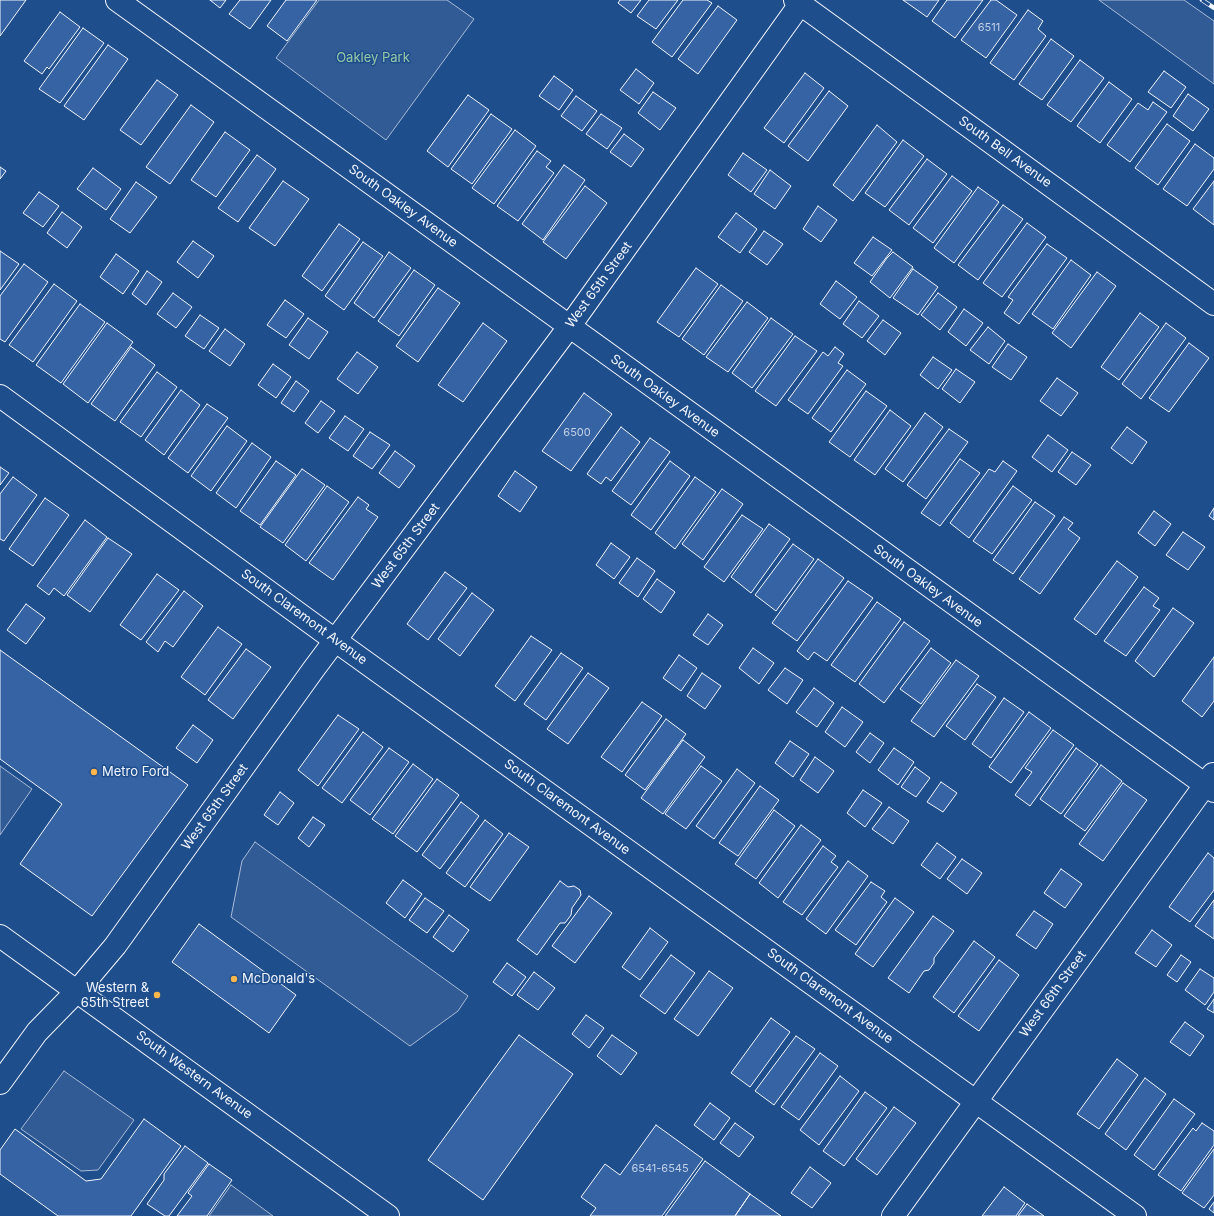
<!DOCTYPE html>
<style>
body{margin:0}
canvas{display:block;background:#1f4e8c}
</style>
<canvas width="1214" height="1216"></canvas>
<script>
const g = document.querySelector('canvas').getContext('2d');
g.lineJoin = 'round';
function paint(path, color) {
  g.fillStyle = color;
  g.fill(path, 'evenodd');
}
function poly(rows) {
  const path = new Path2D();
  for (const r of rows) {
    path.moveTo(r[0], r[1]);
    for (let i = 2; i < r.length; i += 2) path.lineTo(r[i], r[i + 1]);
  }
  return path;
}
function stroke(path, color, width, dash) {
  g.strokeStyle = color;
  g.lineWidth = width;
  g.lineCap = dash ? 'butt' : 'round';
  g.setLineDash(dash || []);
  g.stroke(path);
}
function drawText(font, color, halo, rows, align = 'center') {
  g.font = font + ' Inter,sans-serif';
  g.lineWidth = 3;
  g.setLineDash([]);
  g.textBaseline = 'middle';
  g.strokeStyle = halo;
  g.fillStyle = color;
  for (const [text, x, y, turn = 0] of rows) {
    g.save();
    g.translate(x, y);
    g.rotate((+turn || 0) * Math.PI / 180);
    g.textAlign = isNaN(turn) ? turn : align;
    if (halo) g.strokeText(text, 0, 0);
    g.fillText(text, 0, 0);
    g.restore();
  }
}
const built = poly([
 [319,0,447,0,474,19,386,140,276,58,319,0],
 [1099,0,1184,0,1214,21,1214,84,1099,0],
 [0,766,32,789,0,835,0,766],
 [255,842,468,996,458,1011,410,1046,231,917,242,861,255,842],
 [64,1071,134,1120,98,1170,81,1171,21,1129,64,1071],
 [231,1185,273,1216,209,1216,231,1185]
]);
paint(built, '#305b95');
stroke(built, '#a8bbd7', 1);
const building = poly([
 [0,0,26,0,0,36,0,0],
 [210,0,226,0,220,8,210,0],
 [240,0,271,0,250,29,229,14,240,0],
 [286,0,317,0,287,41,267,26,286,0],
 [620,0,641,0,631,13,618,3,620,0],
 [649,0,678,0,656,29,637,16,649,0],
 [683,0,707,0,712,3,672,57,652,42,683,0],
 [903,0,939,0,927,17,903,0],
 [947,0,983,0,955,38,932,21,947,0],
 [991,0,996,0,1017,15,986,58,961,40,991,0],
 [718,6,737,20,698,74,678,59,718,6],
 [1028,10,1043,21,1038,29,1046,36,1014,80,990,63,1028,10],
 [60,12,80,27,49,69,47,67,42,74,24,61,60,12],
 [83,28,104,43,60,103,39,89,83,28],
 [1051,39,1074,56,1042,100,1019,84,1051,39],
 [108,45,128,59,84,120,64,106,108,45],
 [1080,60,1104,78,1071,122,1047,105,1080,60],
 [636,69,654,83,639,104,620,90,636,69],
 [1164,71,1186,87,1171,108,1148,92,1164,71],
 [805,73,824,88,784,143,764,128,805,73],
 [554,76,573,90,559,110,539,96,554,76],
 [157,80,178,95,141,145,120,130,157,80],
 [1109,82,1132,99,1100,143,1077,126,1109,82],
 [829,91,848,106,808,161,788,146,829,91],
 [653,92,676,108,660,130,638,113,653,92],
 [1188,94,1209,109,1193,131,1173,116,1188,94],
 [468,95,489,110,448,167,427,151,468,95],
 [576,96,597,111,582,131,561,116,576,96],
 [1153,102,1167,112,1130,162,1107,145,1138,103,1148,110,1153,102],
 [191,105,214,122,170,184,146,167,191,105],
 [491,114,512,129,472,184,451,169,491,114],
 [601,114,622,128,607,149,586,134,601,114],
 [1167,124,1190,141,1158,185,1135,168,1167,124],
 [877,125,897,142,853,201,833,185,877,125],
 [515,130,536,146,494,204,472,188,515,130],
 [225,132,250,150,216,197,191,180,225,132],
 [624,134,644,149,631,167,610,152,624,134],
 [903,140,924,156,885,207,865,193,903,140],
 [1195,144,1214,158,1214,169,1187,206,1163,189,1195,144],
 [537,151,551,161,546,167,554,173,518,221,497,206,537,151],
 [743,153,767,170,751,192,728,175,743,153],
 [257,155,276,169,238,222,218,208,257,155],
 [927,159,947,174,909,225,889,210,927,159],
 [564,165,585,180,543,240,522,224,564,165],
 [0,167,6,171,0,179,0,167],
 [93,168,121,189,106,210,77,189,93,168],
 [770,170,791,186,775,209,754,194,770,170],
 [952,176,972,191,933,243,913,228,952,176],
 [283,181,309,199,275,246,249,228,283,181],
 [1214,181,1214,225,1193,209,1214,181],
 [136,182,157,197,130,233,110,219,136,182],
 [585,186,607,203,566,259,543,242,585,186],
 [978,187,999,202,954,263,934,248,978,187],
 [39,192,59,206,43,227,23,213,39,192],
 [1003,205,1023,219,978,280,958,265,1003,205],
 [818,206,837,220,821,242,803,229,818,206],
 [62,212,82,227,67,248,47,233,62,212],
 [736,213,757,229,740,253,718,237,736,213],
 [1027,223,1046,237,1002,297,983,283,1027,223],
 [339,224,360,239,322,291,302,276,339,224],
 [764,231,783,244,767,265,749,252,764,231],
 [873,237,892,250,872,276,854,263,873,237],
 [193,241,214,256,198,278,177,262,193,241],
 [363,242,383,256,344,310,325,296,363,242],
 [1047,244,1067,258,1019,324,1004,313,1013,300,1008,297,1047,244],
 [0,251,19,264,0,290,0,251],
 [389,252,411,268,374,318,354,303,389,252],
 [893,252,913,267,890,298,870,282,887,258,893,252],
 [116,254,139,271,123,294,100,277,116,254],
 [1071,260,1091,275,1053,329,1032,314,1071,260],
 [24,264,48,282,5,342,0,339,0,296,24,264],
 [696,268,718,284,679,337,657,322,696,268],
 [913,269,938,287,918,315,893,298,913,269],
 [414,270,435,285,399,336,378,321,414,270],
 [147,271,162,282,146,305,132,294,147,271],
 [1097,272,1116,286,1071,348,1052,333,1097,272],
 [836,281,857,297,840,319,820,304,836,281],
 [54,284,77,301,33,362,9,345,54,284],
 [721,285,743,301,704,355,682,339,721,285],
 [438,288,460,303,418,362,396,346,438,288],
 [173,293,192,307,176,328,157,314,173,293],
 [938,293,957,307,940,330,921,315,938,293],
 [285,300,304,314,286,338,267,325,285,300],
 [859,301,879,316,862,338,843,324,859,301],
 [747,302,768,318,728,372,706,357,747,302],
 [80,304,105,322,61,383,36,365,80,304],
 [964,309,983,323,966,346,948,332,964,309],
 [1140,313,1159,327,1119,380,1101,367,1140,313],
 [200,315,219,328,204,349,185,336,200,315],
 [308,318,328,332,309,359,289,345,308,318],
 [771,318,793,334,752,388,732,373,771,318],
 [883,320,901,333,885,355,867,341,883,320],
 [107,323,133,342,88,403,63,384,107,323],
 [483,323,507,341,463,402,438,385,483,323],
 [1166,323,1186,338,1141,399,1122,384,1166,323],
 [988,327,1005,341,989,364,970,350,988,327],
 [225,329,245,344,230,366,209,351,225,329],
 [795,336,817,351,776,406,755,391,795,336],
 [1189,343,1209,358,1169,412,1149,398,1189,343],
 [1008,344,1027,357,1011,380,992,367,1008,344],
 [131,347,155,365,115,421,91,404,131,347],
 [835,347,844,354,838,363,843,366,808,414,788,400,823,352,828,356,835,347],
 [357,352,378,367,358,394,337,379,357,352],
 [933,357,952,370,938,389,920,375,933,357],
 [273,364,291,377,276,398,258,385,273,364],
 [956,369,975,382,960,403,942,389,956,369],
 [847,370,866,384,831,432,812,418,847,370],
 [157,372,177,387,141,437,120,422,157,372],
 [1057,378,1078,393,1061,416,1040,401,1057,378],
 [296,381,309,391,294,412,281,403,296,381],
 [181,390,200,405,164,455,145,440,181,390],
 [866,391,887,406,850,457,829,442,866,391],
 [584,393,612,414,571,471,542,451,584,393],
 [321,401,335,411,318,433,305,423,321,401],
 [207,404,228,418,188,473,168,458,207,404],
 [890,410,911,426,875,475,854,460,890,410],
 [925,413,943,427,903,482,885,469,925,413],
 [345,416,364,429,348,451,329,438,345,416],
 [227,426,247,441,211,491,191,476,227,426],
 [621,427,640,442,611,481,606,477,601,484,587,474,621,427],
 [1127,427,1147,442,1132,464,1111,448,1127,427],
 [949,429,968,442,926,499,907,485,949,429],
 [370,432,390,445,372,469,353,456,370,432],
 [1048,435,1068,450,1052,472,1032,457,1048,435],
 [650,438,670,452,631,505,612,491,650,438],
 [252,443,271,457,236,508,216,493,252,443],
 [395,451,415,466,399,488,379,473,395,451],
 [1072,452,1091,465,1076,485,1058,472,1072,452],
 [960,459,980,473,940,526,921,513,960,459],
 [276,461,296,475,260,525,240,511,276,461],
 [670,461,690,476,651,530,631,515,670,461],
 [1003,461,1017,471,969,538,950,523,989,469,995,472,1003,461],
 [0,467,9,473,0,485,0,467],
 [302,469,325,485,283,543,260,527,302,469],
 [515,471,537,487,520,512,498,496,515,471],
 [13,477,37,495,4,541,0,539,0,494,13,477],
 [695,477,716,492,675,549,655,533,695,477],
 [327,486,349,502,306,561,285,545,327,486],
 [1013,486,1032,500,992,554,973,541,1013,486],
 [722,489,743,504,703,560,682,544,722,489],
 [358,497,369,505,366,509,378,517,333,580,309,563,358,497],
 [45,498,69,515,33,566,9,549,45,498],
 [1035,502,1055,516,1013,574,993,560,1035,502],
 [1214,508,1214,520,1209,516,1214,508],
 [1154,511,1171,524,1155,546,1138,533,1154,511],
 [742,515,763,529,724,582,704,567,742,515],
 [1064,517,1073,523,1068,529,1080,538,1040,594,1019,579,1064,517],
 [85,520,107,537,64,596,54,588,49,595,37,586,85,520],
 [769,524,790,539,751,593,731,577,769,524],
 [1183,532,1205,547,1188,570,1166,555,1183,532],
 [108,538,132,554,90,612,67,595,108,538],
 [611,543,630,557,614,579,596,565,611,543],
 [793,544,814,559,776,611,755,595,793,544],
 [637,558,655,571,638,597,619,583,637,558],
 [818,559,844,578,797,641,772,623,818,559],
 [1117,561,1138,577,1096,635,1074,619,1117,561],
 [445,572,467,588,428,640,407,624,445,572],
 [157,574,179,590,141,640,120,625,157,574],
 [657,579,675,592,661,613,643,599,657,579],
 [848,581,873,598,827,661,814,652,808,660,797,651,848,581],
 [1144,587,1159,598,1153,606,1160,610,1126,656,1104,641,1144,587],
 [184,591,203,606,173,647,165,641,158,652,146,642,184,591],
 [472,593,494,610,460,656,438,639,472,593],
 [877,602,901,619,855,682,831,665,877,602],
 [26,604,45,618,26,644,7,630,26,604],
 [1173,608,1194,623,1154,677,1135,661,1173,608],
 [708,614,723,625,708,645,693,635,708,614],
 [904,622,930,641,884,703,859,684,904,622],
 [218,627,242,644,205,695,181,677,218,627],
 [531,636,552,650,515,701,495,686,531,636],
 [753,648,774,663,759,684,739,668,753,648],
 [931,648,951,663,921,704,900,689,931,648],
 [246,649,271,667,233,719,208,700,246,649],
 [0,650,188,785,92,916,20,864,62,804,0,759,0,650],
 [561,653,583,668,546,720,524,704,561,653],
 [679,655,697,668,681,691,663,678,679,655],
 [1214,657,1214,701,1202,717,1182,701,1214,657],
 [956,660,979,676,934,737,911,721,956,660],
 [785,668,803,680,787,704,768,690,785,668],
 [588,673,609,688,568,744,547,729,588,673],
 [702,673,721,686,705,709,687,696,702,673],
 [977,684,996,697,965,740,946,726,977,684],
 [814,688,834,703,817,727,796,712,814,688],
 [1004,698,1024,712,991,758,972,744,1004,698],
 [642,702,662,716,622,772,601,757,642,702],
 [842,707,863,722,845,747,825,732,842,707],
 [1029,712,1051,728,1011,783,989,767,1029,712],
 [338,715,359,729,318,786,298,770,338,715],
 [666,719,686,734,645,790,625,775,666,719],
 [193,725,213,740,197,763,176,748,193,725],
 [1053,730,1074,745,1030,806,1015,795,1032,772,1025,768,1053,730],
 [363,732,383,747,342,803,322,788,363,732],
 [870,733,884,743,870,763,856,752,870,733],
 [683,740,705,757,663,814,641,798,683,740],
 [790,741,809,754,793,777,775,763,790,741],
 [389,748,409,762,370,815,350,800,389,748],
 [894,748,914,762,898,785,878,770,894,748],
 [1076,748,1098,764,1061,814,1040,799,1076,748],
 [815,757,834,771,818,793,800,780,815,757],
 [413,764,433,779,393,834,372,819,413,764],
 [1101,765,1122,781,1085,831,1064,816,1101,765],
 [701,766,722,781,686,829,665,814,701,766],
 [915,767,930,778,916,797,901,787,915,767],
 [737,769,755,783,714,839,696,826,737,769],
 [437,779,459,795,417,852,395,836,437,779],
 [941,782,957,793,943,812,927,802,941,782],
 [1123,783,1147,800,1103,861,1079,844,1123,783],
 [760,786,779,800,738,856,719,843,760,786],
 [863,790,882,803,865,827,847,813,863,790],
 [280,792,294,803,278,825,264,815,280,792],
 [461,802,479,816,440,869,422,855,461,802],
 [889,807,909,821,893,844,872,829,889,807],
 [774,810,795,826,756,879,735,864,774,810],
 [313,817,325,825,309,847,298,838,313,817],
 [485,820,503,834,465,887,446,873,485,820],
 [801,825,821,840,778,898,759,883,801,825],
 [509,833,529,847,490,901,470,887,509,833],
 [937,843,956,857,940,879,921,865,937,843],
 [823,846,836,856,831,862,838,867,802,915,783,902,823,846],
 [1208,853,1214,858,1214,890,1190,922,1169,907,1208,853],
 [962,859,982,873,967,894,947,879,962,859],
 [848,861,868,876,826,934,806,919,848,861],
 [1061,869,1082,884,1065,908,1044,893,1061,869],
 [403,880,422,894,405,918,386,903,403,880],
 [560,881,568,887,574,886,580,890,581,895,572,908,571,915,565,923,560,923,537,955,517,940,560,881],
 [871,882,885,891,881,897,887,902,856,945,835,930,871,882],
 [589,896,612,913,575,963,552,946,589,896],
 [425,898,444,911,427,933,409,920,425,898],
 [895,898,914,912,873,967,855,954,895,898],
 [1214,900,1214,939,1195,926,1214,900],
 [1034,911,1053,924,1036,949,1016,935,1034,911],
 [449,915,469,930,453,952,433,937,449,915],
 [933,916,954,931,934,958,934,963,929,970,924,971,909,993,888,978,933,916],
 [199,924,296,995,269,1033,172,962,199,924],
 [650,928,668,942,640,980,622,967,650,928],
 [1152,930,1172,945,1156,967,1135,953,1152,930],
 [974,941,995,957,954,1013,933,997,974,941],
 [671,955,695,973,665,1014,640,996,671,955],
 [1181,955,1191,962,1177,982,1167,975,1181,955],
 [999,960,1019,975,979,1031,958,1016,999,960],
 [507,963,526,977,512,996,493,982,507,963],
 [1200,969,1214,978,1214,992,1205,1005,1185,990,1200,969],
 [709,971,733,988,698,1036,674,1019,709,971],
 [534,972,555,988,538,1010,517,995,534,972],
 [1214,999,1214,1013,1207,1009,1214,999],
 [586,1015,604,1028,589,1048,572,1034,586,1015],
 [771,1018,790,1032,750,1087,731,1073,771,1018],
 [1185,1022,1204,1036,1190,1056,1170,1042,1185,1022],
 [519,1035,573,1074,483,1200,428,1160,519,1035],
 [612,1035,637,1053,621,1075,597,1056,612,1035],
 [796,1036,815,1049,774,1105,755,1091,796,1036],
 [820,1053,838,1066,799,1120,781,1107,820,1053],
 [1117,1059,1138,1075,1099,1129,1077,1114,1117,1059],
 [840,1076,859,1091,819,1145,800,1130,840,1076],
 [1145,1078,1166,1094,1126,1150,1105,1134,1145,1078],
 [865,1092,887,1108,844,1166,823,1151,865,1092],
 [1174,1099,1195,1114,1154,1170,1134,1155,1174,1099],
 [710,1103,730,1118,714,1140,694,1125,710,1103],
 [894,1107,916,1123,877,1175,856,1159,894,1107],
 [144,1119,181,1146,131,1216,58,1216,0,1174,0,1150,15,1129,86,1181,101,1179,144,1119],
 [735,1123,754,1137,739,1157,720,1143,735,1123],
 [1202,1123,1214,1131,1214,1145,1181,1191,1158,1175,1193,1128,1196,1131,1202,1123],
 [656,1125,703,1159,662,1216,590,1216,596,1208,581,1197,605,1164,620,1175,656,1125],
 [185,1146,208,1163,169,1216,165,1216,147,1204,164,1180,164,1174,185,1146],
 [1214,1149,1214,1195,1204,1208,1182,1193,1214,1149],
 [705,1161,750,1194,735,1216,665,1216,705,1161],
 [209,1164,232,1180,207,1216,177,1216,192,1196,188,1193,209,1164],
 [810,1167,831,1183,812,1208,791,1193,810,1167],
 [1004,1187,1025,1203,1016,1216,982,1216,1004,1187],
 [750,1194,781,1216,735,1216,750,1194],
 [1214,1202,1214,1213,1209,1209,1214,1202],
 [1027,1204,1044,1216,1018,1216,1027,1204]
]);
paint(building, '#3563a3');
stroke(building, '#f2f6ff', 1);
const minor = poly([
 [117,0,1214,791],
 [795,0,1214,304],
 [0,396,336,641,1135,1216],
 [0,1083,37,1032,77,991,115,946,313,670,569,327,803,0],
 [893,1216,1213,774]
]);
const secondary = poly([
 [0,936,388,1216]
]);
stroke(minor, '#f2f6ff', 24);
stroke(secondary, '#f2f6ff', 24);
stroke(minor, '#1f4e8c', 22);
stroke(secondary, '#1f4e8c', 22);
const rail = poly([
 [1202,0,1214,8]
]);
stroke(rail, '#f2f6ff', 4.5);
stroke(rail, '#1f4e8c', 3, [9]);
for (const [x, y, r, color] of [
 [94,772,4,"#ffb74d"],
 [234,979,4,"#ffb74d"],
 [157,995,4,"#ffb74d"]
]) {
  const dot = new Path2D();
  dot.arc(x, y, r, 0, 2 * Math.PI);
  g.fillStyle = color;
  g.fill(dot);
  stroke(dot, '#1f4e8c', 1.5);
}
drawText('11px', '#c3d1e8', null, [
 ["6511",989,28],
 ["6500",577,433],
 ["6541-6545",660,1169]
]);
drawText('13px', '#97c8a6', '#1f4e8c', [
 ["Oakley Park",373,58]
]);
drawText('13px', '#f2f6ff', '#1f4e8c', [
 ["South Bell Avenue",1005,152,36],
 ["South Oakley Avenue",403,206,36],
 ["West 65th Street",599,285,-54],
 ["South Oakley Avenue",665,396,36],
 ["West 65th Street",406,546,-53],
 ["South Oakley Avenue",928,586,36],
 ["South Claremont Avenue",304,617,36],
 ["West 65th Street",215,807,-54],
 ["South Claremont Avenue",567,807,36],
 ["West 66th Street",1053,994,-54],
 ["South Claremont Avenue",830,996,36],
 ["South Western Avenue",194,1075,36]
]);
drawText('13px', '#f2f6ff', '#1f4e8c', [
 ["Metro Ford",102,772],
 ["McDonald's",242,979],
 ["Western &",149,988,"right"],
 ["65th Street",149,1003,"right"]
], 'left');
</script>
